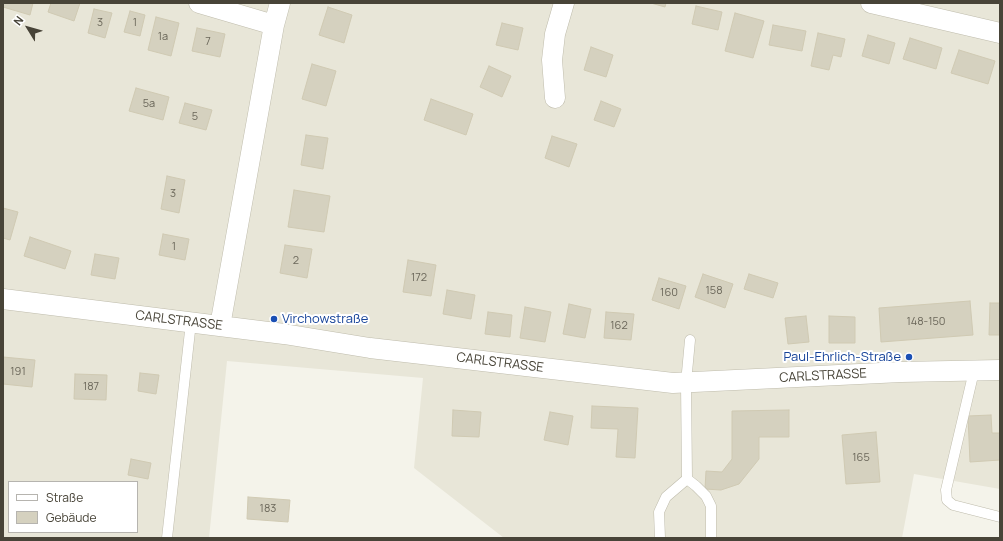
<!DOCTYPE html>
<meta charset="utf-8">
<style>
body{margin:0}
#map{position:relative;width:1003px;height:541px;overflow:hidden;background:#f4f3ea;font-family:Manrope,sans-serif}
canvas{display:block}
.frame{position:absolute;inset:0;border:4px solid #484438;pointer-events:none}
.legend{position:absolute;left:8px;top:481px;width:130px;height:52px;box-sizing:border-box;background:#fff;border:1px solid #b6b4af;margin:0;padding:5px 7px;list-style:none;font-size:12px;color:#484438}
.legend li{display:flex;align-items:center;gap:8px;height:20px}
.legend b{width:20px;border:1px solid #b6b4af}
.north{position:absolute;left:8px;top:8px;width:40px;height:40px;-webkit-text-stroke:3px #fff;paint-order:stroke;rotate:307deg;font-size:11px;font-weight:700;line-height:16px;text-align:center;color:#484438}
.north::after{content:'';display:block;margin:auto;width:14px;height:18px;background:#484438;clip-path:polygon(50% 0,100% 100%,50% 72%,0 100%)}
</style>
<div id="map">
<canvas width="1003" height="541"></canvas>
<div class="frame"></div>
<ul class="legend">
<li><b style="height:5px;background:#fff"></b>Straße</li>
<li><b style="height:11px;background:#d5d1bf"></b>Gebäude</li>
</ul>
<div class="north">N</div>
</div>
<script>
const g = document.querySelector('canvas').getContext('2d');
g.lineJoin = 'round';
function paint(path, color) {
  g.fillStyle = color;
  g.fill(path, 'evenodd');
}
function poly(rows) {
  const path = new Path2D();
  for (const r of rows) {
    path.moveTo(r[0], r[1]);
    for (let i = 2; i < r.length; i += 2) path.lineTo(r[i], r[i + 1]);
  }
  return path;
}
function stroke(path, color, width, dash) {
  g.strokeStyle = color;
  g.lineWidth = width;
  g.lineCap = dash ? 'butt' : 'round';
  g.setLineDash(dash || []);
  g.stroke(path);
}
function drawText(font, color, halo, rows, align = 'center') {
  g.font = font + ' Manrope,sans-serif';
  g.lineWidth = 4;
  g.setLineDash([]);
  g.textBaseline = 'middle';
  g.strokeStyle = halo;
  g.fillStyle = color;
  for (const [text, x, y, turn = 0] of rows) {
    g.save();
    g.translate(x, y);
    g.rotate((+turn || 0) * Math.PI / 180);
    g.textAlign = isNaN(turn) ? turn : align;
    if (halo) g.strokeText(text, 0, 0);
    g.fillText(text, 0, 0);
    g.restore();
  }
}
paint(poly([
 [3,3,1000,3,1000,489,914,474,902,538,504,538,414,468,423,378,227,361,209,538,3,538],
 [9,482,137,482,137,532,9,532]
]), '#e8e6d8');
const building = poly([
 [3,3,33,3,30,15,3,7,3,3],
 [51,3,80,3,74,21,48,12,51,3],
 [651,3,666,3,665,7,651,3],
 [696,6,722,12,718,30,692,24,696,6],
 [328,7,352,15,344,43,319,35,328,7],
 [94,9,112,13,105,38,88,33,94,9],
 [130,11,145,15,140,36,124,32,130,11],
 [735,13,764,21,753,58,725,51,735,13],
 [156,17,179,23,171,56,148,50,156,17],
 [502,23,523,28,518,50,496,45,502,23],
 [773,25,806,31,802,51,769,45,773,25],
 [197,28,225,34,220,57,192,51,197,28],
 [818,33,845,39,841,57,833,55,829,70,811,66,818,33],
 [868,35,895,43,889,64,862,56,868,35],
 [910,38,942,48,936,69,903,59,910,38],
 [591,47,613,55,606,77,584,70,591,47],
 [959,50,995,61,988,84,951,73,959,50],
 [312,64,336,71,326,106,302,99,312,64],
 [489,66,511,76,502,97,480,87,489,66],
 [136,88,169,97,163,120,129,111,136,88],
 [431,99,473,114,466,135,424,120,431,99],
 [601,101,621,109,614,127,594,120,601,101],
 [185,103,212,110,206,130,179,123,185,103],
 [306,135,328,138,323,169,301,165,306,135],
 [552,136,577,144,569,167,545,158,552,136],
 [167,176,185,180,179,213,161,209,167,176],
 [294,190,330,196,324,232,288,227,294,190],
 [3,208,18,212,10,240,3,238,3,208],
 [163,234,189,239,185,260,159,255,163,234],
 [30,237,71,251,65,269,24,256,30,237],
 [285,245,312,249,307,278,280,273,285,245],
 [95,254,119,258,115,279,91,275,95,254],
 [408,260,436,265,431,296,403,292,408,260],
 [703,274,733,284,725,308,695,297,703,274],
 [749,274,778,283,773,298,744,289,749,274],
 [659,278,686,286,679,309,652,300,659,278],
 [447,290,475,295,471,319,443,314,447,290],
 [970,301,973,335,881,342,879,308,970,301],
 [990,303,1000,303,1000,335,989,335,990,303],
 [569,304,591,309,585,338,563,334,569,304],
 [525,307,551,312,545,342,520,338,525,307],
 [488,312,512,315,510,337,485,334,488,312],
 [606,312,634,314,631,340,604,338,606,312],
 [806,316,809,342,788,344,785,318,806,316],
 [829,316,855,317,855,343,829,343,829,316],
 [3,357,35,360,32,387,3,384,3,357],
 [140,373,159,375,156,394,138,391,140,373],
 [75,374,107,375,106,400,74,399,75,374],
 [592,406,638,408,635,458,616,457,618,429,591,428,592,406],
 [453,410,481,412,479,437,452,436,453,410],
 [789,410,789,437,759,437,759,459,739,484,721,490,705,489,706,471,722,472,732,459,732,411,789,410],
 [550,412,573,416,568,445,544,440,550,412],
 [991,415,992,433,1000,433,1000,460,970,462,968,416,991,415],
 [876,432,880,482,846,484,842,435,876,432],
 [131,459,151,463,148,479,128,475,131,459],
 [248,497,290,500,288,522,247,519,248,497]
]);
paint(building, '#d5d1bf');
stroke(building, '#d0cab3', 1);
const lane = poly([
 [974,371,946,490,947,500,953,505,1000,517],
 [687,479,696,486,706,496,711,506,711,538],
 [167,538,191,322],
 [660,538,659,512,666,497,687,479,686,383,690,340]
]);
const street = poly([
 [199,3,274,25],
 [871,3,1000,33],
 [555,98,552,60,555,34,564,3],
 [3,299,284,334,370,348,673,383,901,372,1000,370],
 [220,326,274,25,280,3]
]);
stroke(lane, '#bfbcac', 11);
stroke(street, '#bfbcac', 21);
stroke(lane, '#fff', 10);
stroke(street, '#fff', 20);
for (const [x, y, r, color] of [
 [274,319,4,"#1a4fb4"],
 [909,357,4,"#1a4fb4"]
]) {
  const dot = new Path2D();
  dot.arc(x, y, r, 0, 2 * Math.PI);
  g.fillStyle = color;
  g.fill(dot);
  stroke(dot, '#fff', 1.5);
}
drawText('11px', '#6b675a', null, [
 ["3",100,23],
 ["1",135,23],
 ["1a",163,37],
 ["7",208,42],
 ["5a",149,104],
 ["5",195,117],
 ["3",173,194],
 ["1",174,247],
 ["2",296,261],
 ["172",419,278],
 ["158",714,291],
 ["160",669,293],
 ["148-150",926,322],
 ["162",619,326],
 ["191",18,372],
 ["187",91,387],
 ["165",861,458],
 ["183",268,509]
]);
drawText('13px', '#164399', '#fff', [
 ["Virchowstraße",282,319],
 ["Paul-Ehrlich-Straße",901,357,"right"]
], 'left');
drawText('13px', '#484438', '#fff', [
 ["CARLSTRASSE",179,321,7],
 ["CARLSTRASSE",500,363,7],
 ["CARLSTRASSE",823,376,-3]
]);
</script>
